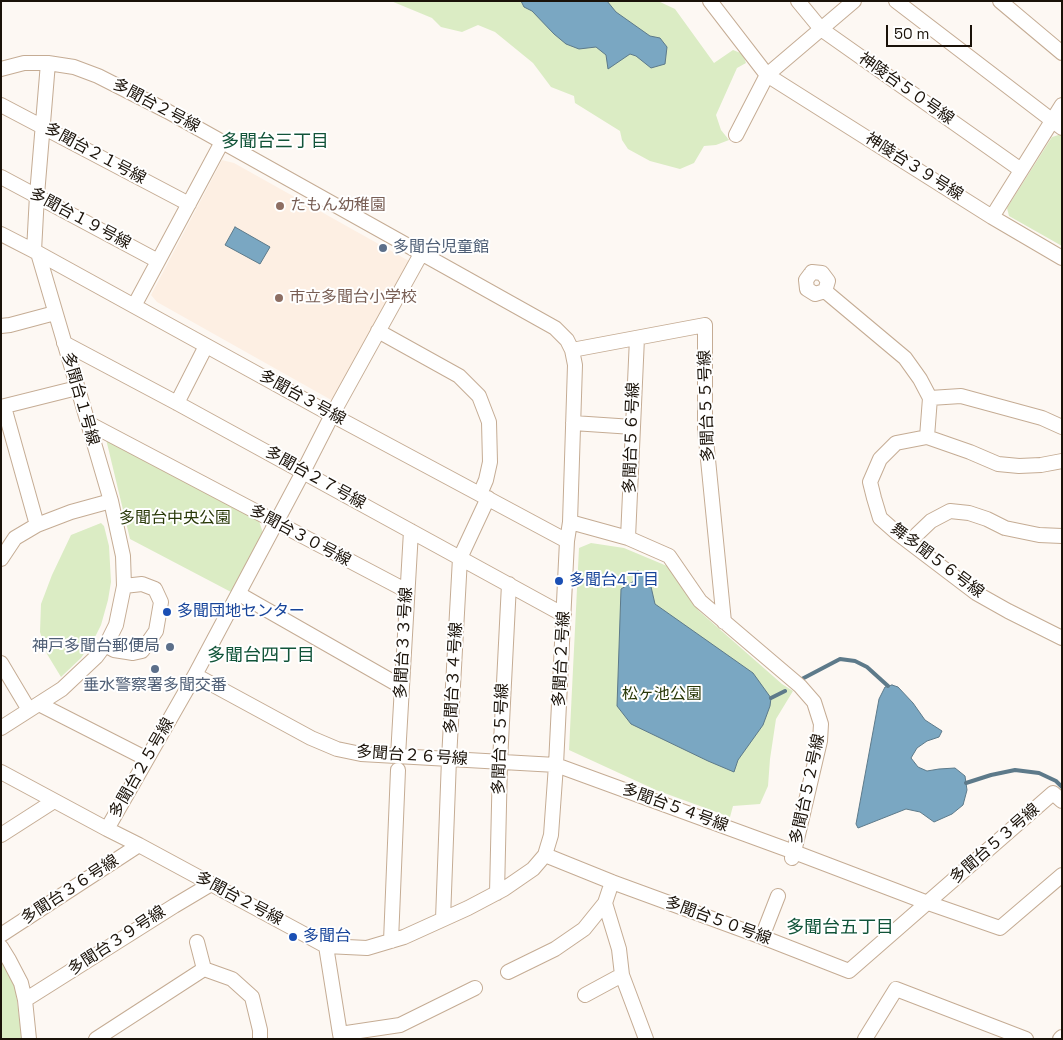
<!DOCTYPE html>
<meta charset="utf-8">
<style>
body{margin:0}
#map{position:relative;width:1063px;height:1040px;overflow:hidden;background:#fdf8f3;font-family:"Space Grotesk",sans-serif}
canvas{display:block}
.frame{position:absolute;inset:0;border:2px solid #1a1209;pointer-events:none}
.scale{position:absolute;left:886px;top:25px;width:86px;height:22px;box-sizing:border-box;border:2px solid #1a1209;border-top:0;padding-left:6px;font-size:15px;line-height:18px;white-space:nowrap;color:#1a1209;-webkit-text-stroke:4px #fff;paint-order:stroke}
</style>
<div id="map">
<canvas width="1063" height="1040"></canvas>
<div class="frame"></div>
<div class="scale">50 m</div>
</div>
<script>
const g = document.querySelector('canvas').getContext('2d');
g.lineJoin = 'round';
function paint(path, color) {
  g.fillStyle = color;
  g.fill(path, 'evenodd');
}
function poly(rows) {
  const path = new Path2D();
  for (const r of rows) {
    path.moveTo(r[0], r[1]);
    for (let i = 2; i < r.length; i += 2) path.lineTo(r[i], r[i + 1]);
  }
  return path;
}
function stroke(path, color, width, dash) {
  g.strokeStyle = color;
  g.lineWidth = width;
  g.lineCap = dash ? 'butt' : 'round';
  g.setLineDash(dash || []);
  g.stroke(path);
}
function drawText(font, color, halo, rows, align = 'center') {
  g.font = font + ' "Space Grotesk","Noto Sans JP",sans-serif';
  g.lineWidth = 4;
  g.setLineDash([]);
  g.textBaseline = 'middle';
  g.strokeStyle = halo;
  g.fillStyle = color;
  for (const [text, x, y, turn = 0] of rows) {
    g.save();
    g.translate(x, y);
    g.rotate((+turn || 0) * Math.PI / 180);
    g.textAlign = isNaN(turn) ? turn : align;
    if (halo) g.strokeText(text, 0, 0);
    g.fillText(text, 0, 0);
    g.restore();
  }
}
paint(poly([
 [222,160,234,163,409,261,333,401,157,302,151,295]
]), '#fdefe3');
paint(poly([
 [391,1,658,1,675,9,714,63,733,50,743,54,746,63,737,68,716,115,721,130,729,140,716,145,704,146,694,163,680,169,650,161,628,149,622,140,620,131,575,103,574,96,551,87,533,63,495,32,478,25,462,32,441,27,432,18],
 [1062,134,1062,246,1009,216,1007,208,1052,137],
 [106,439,259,521,263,533,231,592,130,539],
 [101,523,104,526,109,546,111,582,108,600,101,625,94,639,81,658,61,677,47,654,40,632,41,604,52,575,71,535],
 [591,543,624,548,667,566,699,611,782,684,793,691,776,719,770,759,768,786,760,804,733,806,730,817,656,790,569,750,579,548],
 [1,959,15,985,22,1039,1,1039]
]), '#dbecc4');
const water = poly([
 [521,1,607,1,616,12,650,36,660,38,667,47,665,64,651,68,636,56,630,54,608,69,606,55,596,47,579,49,566,44,554,34,532,11,524,7,521,1],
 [235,227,270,247,260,264,225,245,235,227],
 [638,571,649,578,655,604,753,673,771,698,770,706,763,725,738,760,734,772,708,761,631,724,617,706,621,589,634,581,638,571],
 [892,685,898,687,913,703,925,720,942,731,939,737,927,741,917,748,911,758,918,767,927,771,939,769,955,768,965,776,967,790,963,805,952,814,934,822,920,812,906,809,858,828,856,824,879,699,885,687,892,685]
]);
paint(water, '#7aa7c2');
stroke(water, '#5d7a8a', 1);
stroke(poly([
 [800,680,840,659,855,661,867,667,888,686],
 [771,698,785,691],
 [966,783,991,775,1015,770,1039,773,1056,781,1062,787]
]), '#5d7a8a', 4);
const minor = poly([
 [710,1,767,75,992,217,1062,258],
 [798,1,821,29,1021,170],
 [896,1,1062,128],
 [1000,1,1062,53],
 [1,69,24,63,48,63,74,67,98,76,167,111,555,328,567,340,572,350,575,365,570,522,567,541,556,765,551,835,545,855,533,869,504,889,468,908,404,937,367,948,326,946,139,845,107,829,1,772],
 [1,105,189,204],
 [736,135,767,75,854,1],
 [1,177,158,261],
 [992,217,1062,105],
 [1,234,38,253,111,501,123,556,124,586,116,625,108,641,96,657,62,689,1,728],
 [34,251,37,195,48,63],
 [38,253,332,415,567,541],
 [812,272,822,273,828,281,825,291,815,294,807,289,806,280,812,272],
 [825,291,905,358,920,379,930,398,927,437],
 [134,306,222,142],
 [1,326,10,325,55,313],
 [378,331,459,376,479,396,489,422,490,462,486,480,480,494],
 [64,343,177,403,564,615],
 [572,350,705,325,705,429,724,622],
 [930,398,961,396,1042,418,1062,427],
 [177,403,206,346],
 [1,407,77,388],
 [4,407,37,525],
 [88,423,407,591],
 [573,423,633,427],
 [1062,461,1041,465,1019,466,998,464,970,452,927,437,896,443,880,459,870,482,874,498,880,518,897,533,976,593,1008,611,1062,638],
 [570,522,628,538,669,556,700,601,800,686,814,702,821,724,820,741,794,852,928,903,1000,928,1062,875],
 [628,538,637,338],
 [909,542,931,521,950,511,969,513,987,519,1005,528,1039,535,1062,536],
 [1,559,15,538,37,525,71,512,111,501],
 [239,594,402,687],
 [105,645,114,650,127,652,133,653,142,651,156,631,161,602,155,589,142,584,124,586],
 [1,663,29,710],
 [195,675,311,738,337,749,361,754,556,765,794,852,792,858],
 [39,704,147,759],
 [398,756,411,531],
 [107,829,195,675,303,472,332,415,421,254],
 [1,835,54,801],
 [545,855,612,882,762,937,849,971,1053,793,1062,801],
 [497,893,500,762,509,584],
 [605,903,619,949,622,975,646,1039],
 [443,919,449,759,460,558,488,498],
 [1,935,139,845],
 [762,937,778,896],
 [391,941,398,770],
 [197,942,204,969],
 [326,946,340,1034,341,1039],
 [1,947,9,960,21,983,25,1000,29,1039],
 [508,972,555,949,584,929,605,903,612,882],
 [585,995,622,975],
 [25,1000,174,906,211,884],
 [340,1034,400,1025,475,988],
 [96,1039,204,969,232,979,252,997,260,1030,260,1039],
 [865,1039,896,989,1026,1039],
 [1060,1039,1062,1037]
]);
stroke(minor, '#c5ac94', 16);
stroke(minor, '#fff', 14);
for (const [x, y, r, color] of [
 [280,206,5,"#8d6e63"],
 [383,248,5,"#5c6f8a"],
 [279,298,5,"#8d6e63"],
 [559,581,5,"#1a4fb4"],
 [167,612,5,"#1a4fb4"],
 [170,647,5,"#5c6f8a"],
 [155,669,5,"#5c6f8a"],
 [293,937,5,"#1a4fb4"]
]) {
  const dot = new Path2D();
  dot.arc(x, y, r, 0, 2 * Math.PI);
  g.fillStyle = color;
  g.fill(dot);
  stroke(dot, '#fff', 2);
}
drawText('16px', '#1a1209', '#fff', [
 ["神陵台５０号線",906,89,35],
 ["多聞台２号線",156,106,28],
 ["多聞台２１号線",95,154,28],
 ["神陵台３９号線",914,167,32],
 ["多聞台１９号線",80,219,28],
 ["多聞台３号線",302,398,29],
 ["多聞台１号線",80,399,74],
 ["多聞台５５号線",707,406,-92],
 ["多聞台５６号線",632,438,-88],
 ["多聞台２７号線",315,478,29],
 ["多聞台３０号線",300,536,28],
 ["舞多聞５６号線",937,561,37],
 ["多聞台３３号線",404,643,-87],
 ["多聞台２号線",562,659,-87],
 ["多聞台３４号線",454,678,-87],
 ["多聞台３５号線",501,739,-88],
 ["多聞台２６号線",412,756,4],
 ["多聞台２５号線",142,768,-60],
 ["多聞台５２号線",808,789,-78],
 ["多聞台５４号線",675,808,20],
 ["多聞台５３号線",995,844,-41],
 ["多聞台３６号線",70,890,-33],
 ["多聞台２号線",239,899,28],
 ["多聞台５０号線",718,921,20],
 ["多聞台３９号線",117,941,-33]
]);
drawText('16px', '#785e54', '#fff', [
 ["たもん幼稚園",290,206],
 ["市立多聞台小学校",289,298]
], 'left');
drawText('16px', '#4e5e75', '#fff', [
 ["多聞台児童館",393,248],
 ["神戸多聞台郵便局",160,647,"right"],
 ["垂水警察署多聞交番",155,686,"center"]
], 'left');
drawText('16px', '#293908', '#fff', [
 ["多聞台中央公園",175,519],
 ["松ヶ池公園",662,695]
]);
drawText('16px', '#164399', '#fff', [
 ["多聞台4丁目",569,581],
 ["多聞団地センター",177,612],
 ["多聞台",303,937]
], 'left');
drawText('18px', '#115439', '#fff', [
 ["多聞台三丁目",275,142],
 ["多聞台四丁目",261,656],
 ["多聞台五丁目",840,928]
]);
</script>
